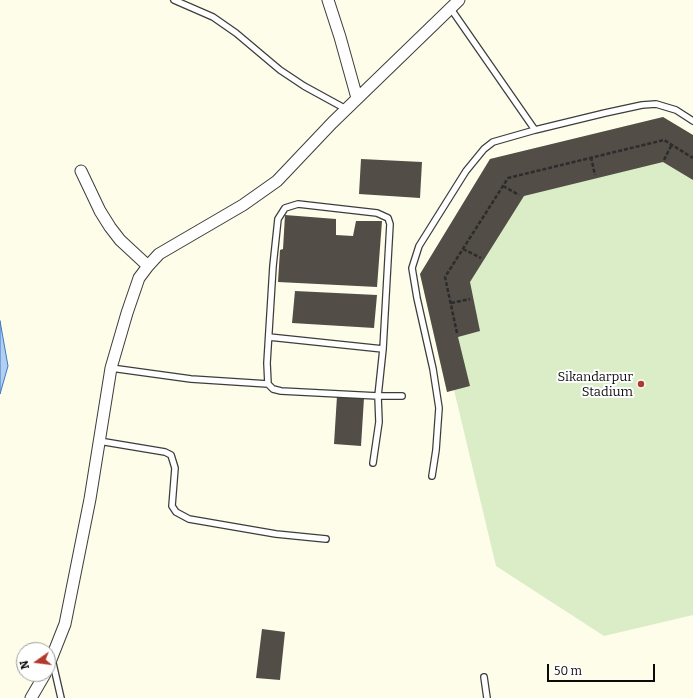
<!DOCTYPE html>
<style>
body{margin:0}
#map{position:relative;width:693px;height:698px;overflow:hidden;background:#fefde9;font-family:Bitter,serif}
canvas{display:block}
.north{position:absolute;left:16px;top:642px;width:40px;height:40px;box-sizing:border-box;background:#fff;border:1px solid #9d9d9d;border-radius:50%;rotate:256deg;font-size:11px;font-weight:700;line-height:16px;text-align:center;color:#0a0a0a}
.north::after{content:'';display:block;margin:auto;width:14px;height:18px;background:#b13a2c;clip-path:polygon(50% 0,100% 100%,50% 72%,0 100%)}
.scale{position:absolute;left:547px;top:664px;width:108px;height:18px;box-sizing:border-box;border:2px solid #0a0a0a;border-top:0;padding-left:5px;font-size:12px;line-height:14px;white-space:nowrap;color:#0a0a0a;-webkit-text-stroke:3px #fff;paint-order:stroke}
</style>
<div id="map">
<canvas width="693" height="698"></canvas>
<div class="north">N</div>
<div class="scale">50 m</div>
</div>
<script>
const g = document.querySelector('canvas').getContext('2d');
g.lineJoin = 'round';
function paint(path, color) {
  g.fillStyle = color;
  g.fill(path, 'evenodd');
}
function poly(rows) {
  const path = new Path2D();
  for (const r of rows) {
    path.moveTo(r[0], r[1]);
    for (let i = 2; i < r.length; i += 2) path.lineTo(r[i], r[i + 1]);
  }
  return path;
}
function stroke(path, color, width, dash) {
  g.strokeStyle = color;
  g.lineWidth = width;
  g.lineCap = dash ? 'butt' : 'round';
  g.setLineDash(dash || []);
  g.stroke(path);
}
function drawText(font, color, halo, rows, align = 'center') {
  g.font = font + ' Bitter,serif';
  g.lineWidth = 4;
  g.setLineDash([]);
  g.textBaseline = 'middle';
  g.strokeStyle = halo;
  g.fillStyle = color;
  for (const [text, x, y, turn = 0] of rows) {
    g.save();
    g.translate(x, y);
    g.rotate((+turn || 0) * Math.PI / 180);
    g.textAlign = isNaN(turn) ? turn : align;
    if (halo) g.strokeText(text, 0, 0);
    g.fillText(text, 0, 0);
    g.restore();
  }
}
paint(poly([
 [663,117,693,135,693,615,604,636,496,566,454,390,447,392,420,274,490,159]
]), '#daedc7');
const water = poly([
 [0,321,8,366,0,394,0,321]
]);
paint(water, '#b1cff2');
stroke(water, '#3c79c4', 1);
paint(poly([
 [663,117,693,135,693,180,663,162,524,196,470,282,480,331,458,337,470,386,447,392,420,274,490,159],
 [361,159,422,162,420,198,359,194],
 [285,215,336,219,336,235,353,236,356,221,382,221,377,287,278,282,280,250,283,249],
 [295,291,377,295,374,328,292,323],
 [337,396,364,398,361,446,334,444],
 [262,629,285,632,280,680,256,678]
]), '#524d47');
const lane = poly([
 [174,0,213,17,236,33,280,70,304,86,346,109],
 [451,9,535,130],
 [269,337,383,349],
 [111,368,191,379,268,384],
 [99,441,165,452,171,455,175,468,172,506,176,512,189,519,276,534,326,539],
 [373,463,379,422,378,396,383,349,390,224,388,218,377,213,298,204,285,208,278,219,273,266,267,363,268,384,273,389,281,391,378,396,402,396],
 [432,476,436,450,439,408,433,369,417,298,412,268,419,246,466,171,484,149,493,142,535,130,605,113,642,105,656,104,676,110,693,121],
 [52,659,61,698],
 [484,677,487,698]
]);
const street = poly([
 [328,0,340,37,357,98],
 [81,171,100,211,110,227,120,240,148,266],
 [48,667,65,624,90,499,111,368,127,313,139,278,148,266,159,254,243,205,277,181,332,123,459,0],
 [31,698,45,674]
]);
stroke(lane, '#3d3d3d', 8);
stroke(street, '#3d3d3d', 13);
stroke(poly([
 [591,157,595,175],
 [664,160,672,144],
 [503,186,519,195],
 [463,249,481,258],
 [451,303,470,299],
 [457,333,445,277,508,178,664,140,693,158]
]), '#2c2c2c', 2.5, [4, 2]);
stroke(lane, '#fff', 5.5);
stroke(street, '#fff', 11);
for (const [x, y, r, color] of [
 [641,384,4,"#b13a2c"]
]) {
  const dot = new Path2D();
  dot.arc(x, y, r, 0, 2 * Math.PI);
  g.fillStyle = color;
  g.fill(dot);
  stroke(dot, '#fff', 1.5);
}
drawText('13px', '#0a0a0a', '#fff', [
 ["Sikandarpur",633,377],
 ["Stadium",633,392]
], 'right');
</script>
